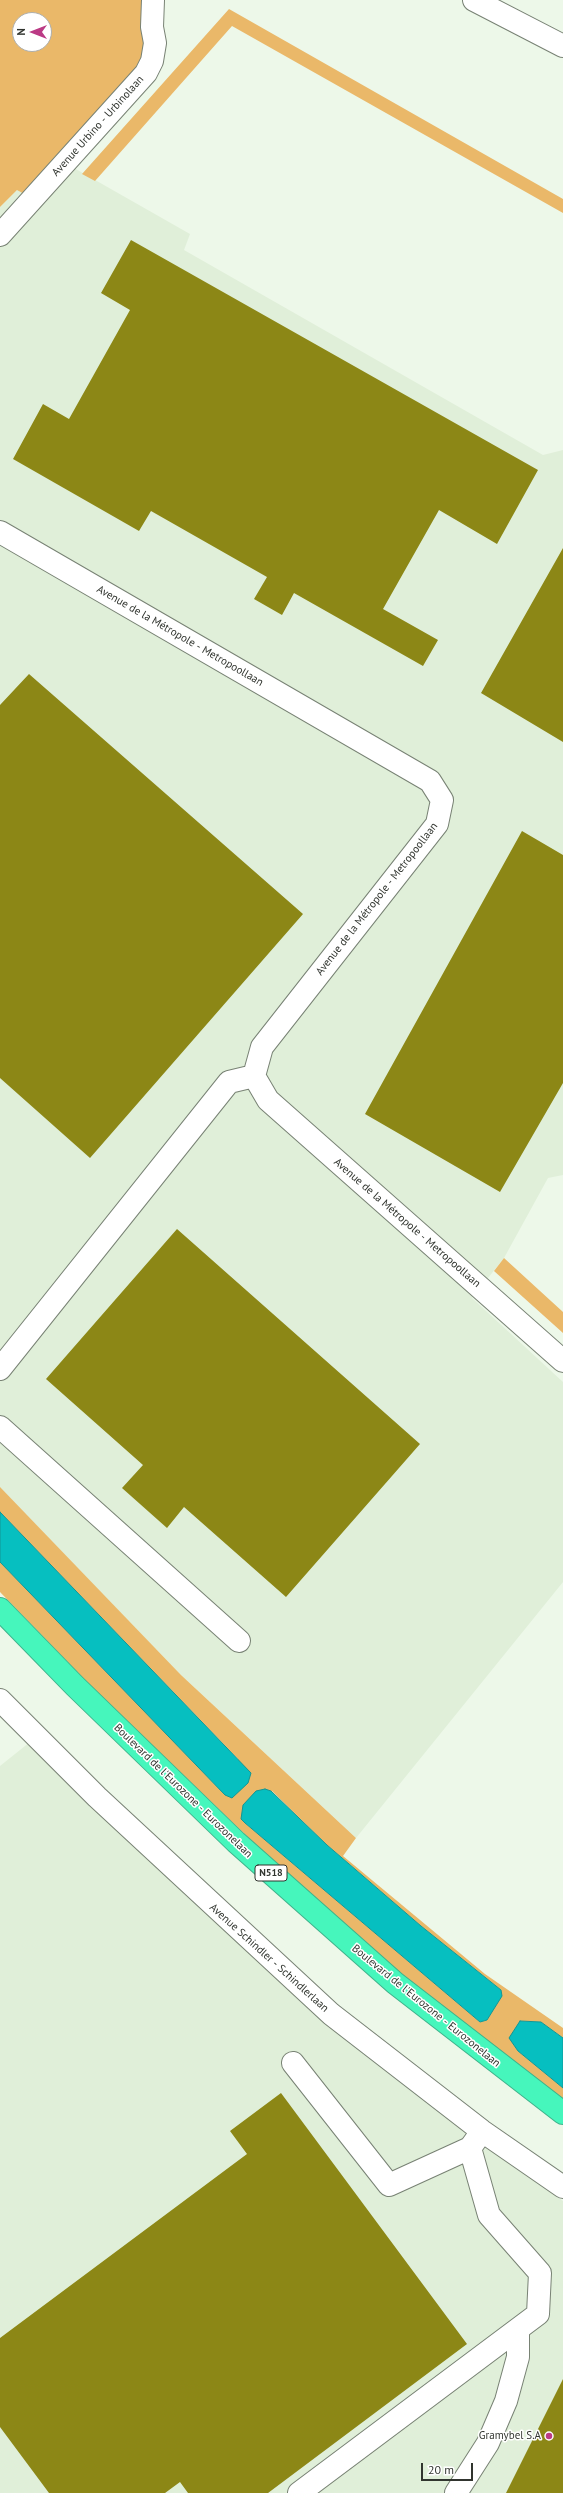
<!DOCTYPE html>
<meta charset="utf-8">
<style>
body{margin:0}
#map{position:relative;width:563px;height:2493px;overflow:hidden;background:#edf8e9;font-family:"PT Sans",sans-serif}
canvas{display:block}
.north{position:absolute;left:12px;top:12px;width:40px;height:40px;box-sizing:border-box;background:#fff;border:1px solid #adaeac;border-radius:50%;rotate:270deg;font-size:11px;font-weight:700;line-height:16px;text-align:center;color:#31352f}
.north::after{content:'';display:block;margin:auto;width:14px;height:18px;background:#bb3a85;clip-path:polygon(50% 0,100% 100%,50% 72%,0 100%)}
.scale{position:absolute;left:421px;top:2463px;width:52px;height:18px;box-sizing:border-box;border:2px solid #31352f;border-top:0;padding-left:5px;font-size:12px;line-height:14px;white-space:nowrap;color:#31352f;-webkit-text-stroke:3px #fff;paint-order:stroke}
</style>
<div id="map">
<canvas width="563" height="2493"></canvas>
<div class="north">N</div>
<div class="scale">20 m</div>
</div>
<script>
const g = document.querySelector('canvas').getContext('2d');
g.lineJoin = 'round';
function paint(path, color) {
  g.fillStyle = color;
  g.fill(path, 'evenodd');
}
function poly(rows) {
  const path = new Path2D();
  for (const r of rows) {
    path.moveTo(r[0], r[1]);
    for (let i = 2; i < r.length; i += 2) path.lineTo(r[i], r[i + 1]);
  }
  return path;
}
function stroke(path, color, width, dash) {
  g.strokeStyle = color;
  g.lineWidth = width;
  g.lineCap = dash ? 'butt' : 'round';
  g.setLineDash(dash || []);
  g.stroke(path);
}
function drawText(font, color, halo, rows, align = 'center') {
  g.font = font + ' "PT Sans",sans-serif';
  g.lineWidth = 3;
  g.setLineDash([]);
  g.textBaseline = 'middle';
  g.strokeStyle = halo;
  g.fillStyle = color;
  for (const [text, x, y, turn = 0] of rows) {
    g.save();
    g.translate(x, y);
    g.rotate((+turn || 0) * Math.PI / 180);
    g.textAlign = isNaN(turn) ? turn : align;
    if (halo) g.strokeText(text, 0, 0);
    g.fillText(text, 0, 0);
    g.restore();
  }
}
paint(poly([
 [74,168,190,234,184,250,543,455,563,450,563,1175,548,1178,504,1258,472,1298,563,1382,563,1582,356,1838,181,1675,0,1488,0,207,17,190],
 [30,1742,433,2105,563,2201,563,2493,0,2493,0,1766]
]), '#e0efd9');
paint(poly([
 [0,0,145,0,147,47,143,65,28,196,17,190,0,207],
 [20,20,44,20,44,44,20,44],
 [229,9,563,199,563,213,232,26,95,181,82,174],
 [504,1258,563,1312,563,1333,494,1271],
 [0,1487,181,1675,356,1838,343,1856,485,1974,563,2028,563,2038,541,2022,520,2021,518,2051,563,2088,563,2099,398,1971,253,1842,90,1685,0,1592,0,1562,225,1795,238,1759,0,1512],
 [272,1791,327,1845,421,1926,501,1990,487,2020,480,2022,245,1823]
]), '#eab869');
const water = poly([
 [0,1512,251,1773,248,1783,232,1798,225,1795,0,1562,0,1512],
 [265,1789,271,1791,327,1845,421,1926,501,1990,502,1996,487,2020,480,2022,245,1823,241,1819,243,1805,256,1791,265,1789],
 [520,2021,541,2022,563,2038,563,2088,518,2051,509,2038,520,2021]
]);
paint(water, '#06bfc0');
stroke(water, '#139694', 1);
paint(poly([
 [131,240,538,470,497,544,439,510,383,609,438,640,423,666,294,593,282,615,254,599,267,577,151,511,139,531,13,459,43,404,69,419,130,310,101,293],
 [563,548,563,742,481,693],
 [29,674,303,914,90,1158,0,1078,0,705],
 [522,831,563,855,563,1083,500,1192,365,1114],
 [177,1229,420,1444,286,1597,184,1507,167,1528,122,1488,143,1465,46,1379],
 [281,2093,467,2344,268,2493,188,2493,180,2482,165,2493,49,2493,0,2427,0,2338,247,2154,230,2131],
 [563,2379,563,2493,506,2493]
]), '#8c8716');
const minor = poly([
 [474,0,563,46],
 [0,235,146,73,152,61,155,43,152,27,153,0],
 [0,532,430,781,442,800,437,824,262,1047,254,1076,268,1100,563,1361],
 [0,1369,229,1082,254,1076],
 [0,1427,239,1641],
 [0,1700,97,1797,331,2014,482,2131,563,2187],
 [293,2063,389,2185,470,2148,478,2137],
 [299,2493,538,2314,540,2273,489,2215,470,2148],
 [456,2493,488,2443,506,2401,518,2357,518,2329]
]);
const highway = poly([
 [0,1609,75,1686,236,1842,395,1983,563,2113]
]);
stroke(minor, '#788274', 24);
stroke(highway, '#3fb28b', 24);
stroke(minor, '#fff', 22);
stroke(highway, '#46f6bc', 22);
for (const [x, y, r, color] of [
 [549,2436,4,"#bb3a85"]
]) {
  const dot = new Path2D();
  dot.arc(x, y, r, 0, 2 * Math.PI);
  g.fillStyle = color;
  g.fill(dot);
  stroke(dot, '#fff', 1.5);
}
for (const [x, y, w] of [
 [271,1873,32]
]) {
  const box = new Path2D();
  box.roundRect(x - w / 2, y - 8, w, 16, 3);
  g.fillStyle = '#fff';
  g.fill(box);
  stroke(box, '#31352f', 1);
}
drawText('bold 10px', '#31352f', null, [
 ["N518",271,1873]
]);
drawText('11px', '#31352f', '#fff', [
 ["Avenue Urbino - Urbinolaan",98,126,-48],
 ["Avenue de la Métropole - Metropoollaan",180,636,30],
 ["Avenue de la Métropole - Metropoollaan",377,899,-52],
 ["Avenue de la Métropole - Metropoollaan",407,1223,41],
 ["Boulevard de l'Eurozone - Eurozonelaan",183,1791,44],
 ["Avenue Schindler - Schindlerlaan",269,1958,42],
 ["Boulevard de l'Eurozone - Eurozonelaan",426,2006,39]
]);
drawText('11px', '#31352f', '#fff', [
 ["Gramybel S.A",541,2436]
], 'right');
</script>
